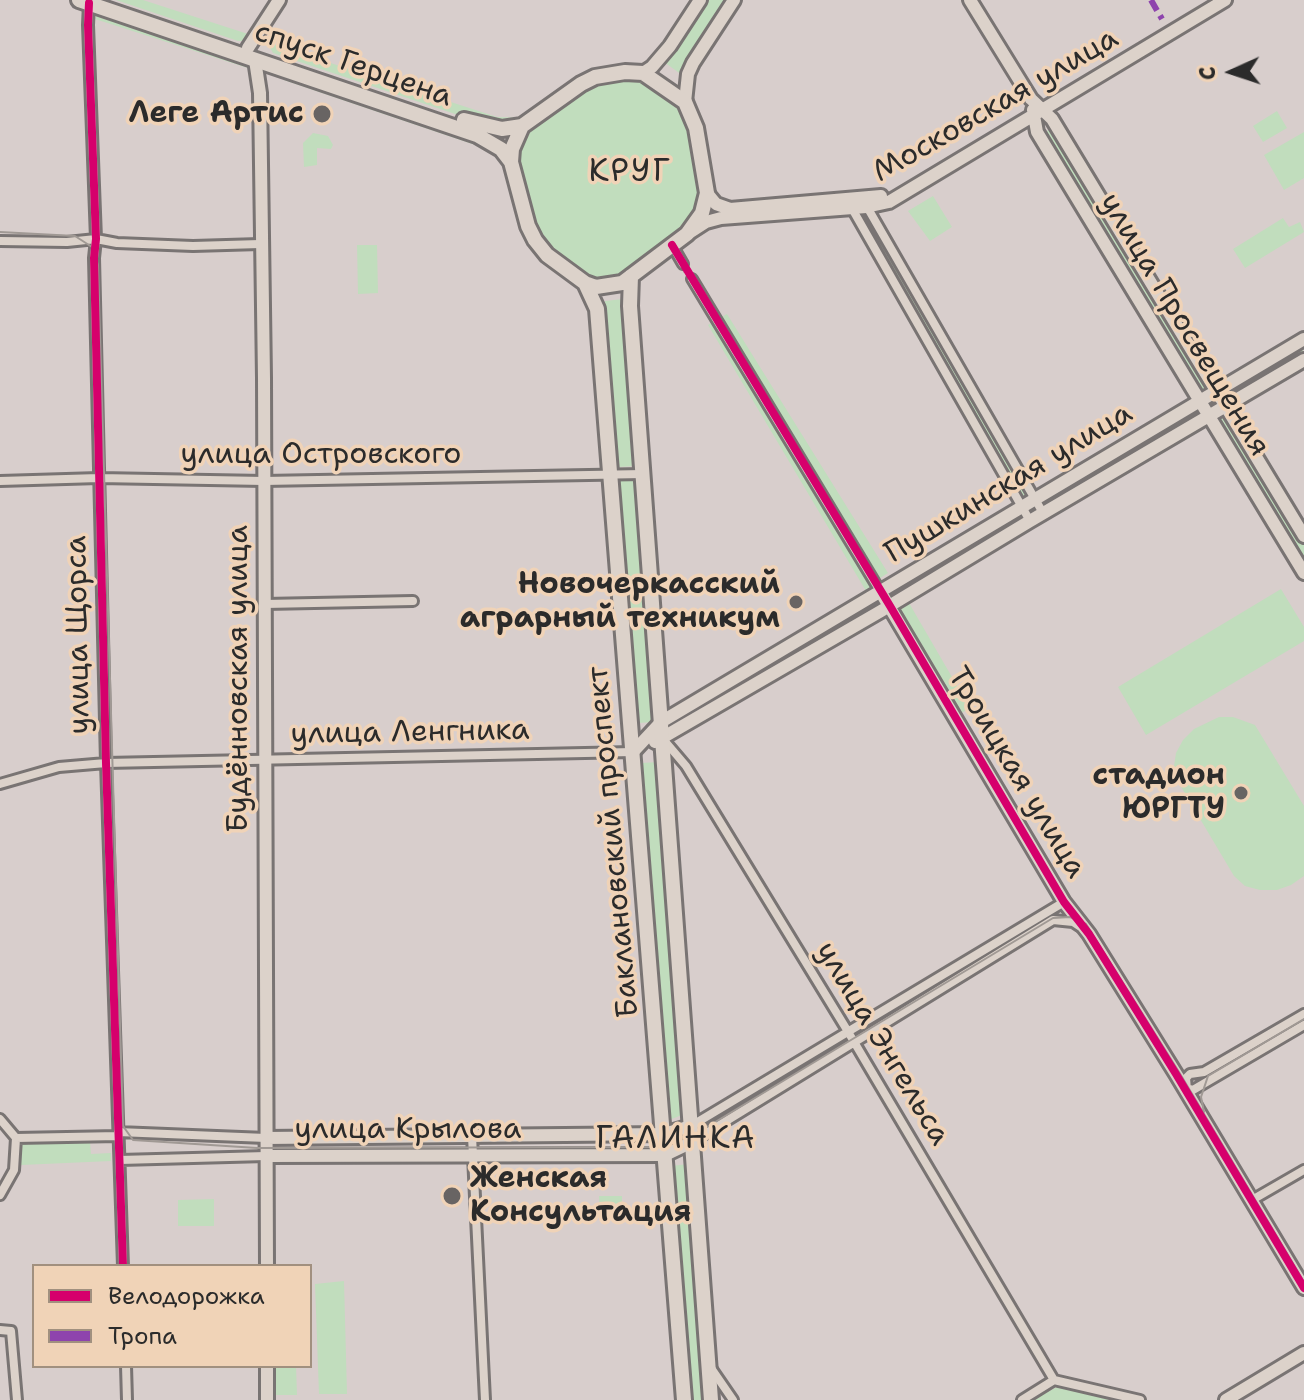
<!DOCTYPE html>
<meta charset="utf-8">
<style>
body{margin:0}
#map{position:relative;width:1304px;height:1400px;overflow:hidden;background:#d8cecc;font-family:"Shantell Sans",sans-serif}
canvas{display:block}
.legend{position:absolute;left:32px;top:1264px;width:280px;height:104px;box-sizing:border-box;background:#f0d3b7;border:2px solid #a1907f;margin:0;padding:10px 14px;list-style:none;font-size:24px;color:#2b2b2b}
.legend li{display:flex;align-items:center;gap:16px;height:40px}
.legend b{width:40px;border:2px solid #a1907f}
.north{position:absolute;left:1192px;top:32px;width:80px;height:80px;-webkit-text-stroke:6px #f0d3b7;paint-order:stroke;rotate:267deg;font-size:22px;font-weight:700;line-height:32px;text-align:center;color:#2b2b2b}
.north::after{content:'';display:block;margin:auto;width:28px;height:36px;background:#2b2b2b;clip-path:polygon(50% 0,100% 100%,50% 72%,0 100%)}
</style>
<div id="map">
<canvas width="1304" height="1400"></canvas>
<ul class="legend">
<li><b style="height:10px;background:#d6006c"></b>Велодорожка</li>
<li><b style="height:10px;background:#8e44ad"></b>Тропа</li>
</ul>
<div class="north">С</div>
</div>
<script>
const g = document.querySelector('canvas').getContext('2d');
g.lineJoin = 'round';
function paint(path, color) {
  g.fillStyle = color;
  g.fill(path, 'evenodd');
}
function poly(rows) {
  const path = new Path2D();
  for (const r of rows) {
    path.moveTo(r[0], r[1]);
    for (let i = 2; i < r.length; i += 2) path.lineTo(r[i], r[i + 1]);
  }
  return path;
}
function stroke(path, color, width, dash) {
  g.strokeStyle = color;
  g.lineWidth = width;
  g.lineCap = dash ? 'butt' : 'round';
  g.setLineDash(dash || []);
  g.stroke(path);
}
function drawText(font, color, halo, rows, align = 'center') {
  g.font = font + ' "Shantell Sans",sans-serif';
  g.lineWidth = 7;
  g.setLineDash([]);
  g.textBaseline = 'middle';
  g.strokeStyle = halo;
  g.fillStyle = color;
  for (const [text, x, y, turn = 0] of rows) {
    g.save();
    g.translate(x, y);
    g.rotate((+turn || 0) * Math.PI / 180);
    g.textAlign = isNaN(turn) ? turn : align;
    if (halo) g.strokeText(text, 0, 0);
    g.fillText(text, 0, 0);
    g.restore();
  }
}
paint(poly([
 [116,0,143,0,251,35,247,41,238,41],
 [705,0,731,0,682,75,664,62],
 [97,12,244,60,251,69,95,19],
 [272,44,497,117,527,118,517,124,479,122,273,53,269,46],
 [286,73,476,137,493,151,284,80],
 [639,78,683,109,692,128,701,202,680,233,626,272,615,277,595,278,587,276,553,250,540,235,533,223,518,164,520,140,525,132,585,89,612,79],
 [1277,111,1287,128,1263,142,1253,126],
 [1052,128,1214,387,1199,395,1041,135],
 [1304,132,1304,178,1284,190,1264,155],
 [313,133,328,136,333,145,331,149,317,148,317,165,304,167,303,143],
 [933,196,952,227,930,241,908,211],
 [1283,218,1289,227,1300,222,1304,232,1245,268,1233,249],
 [872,221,1029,496,1022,500,864,226],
 [357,245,377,245,378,293,358,294],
 [623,299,636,466,618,467,605,301],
 [727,314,888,573,877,580,720,318],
 [714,321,875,586,866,591,708,325],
 [1302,346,1304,356,1227,400,1223,391],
 [1198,405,1204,416,1043,510,1037,499],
 [1227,411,1304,540,1304,572,1214,419],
 [637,480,656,722,637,723,619,481],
 [1021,511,1026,520,902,595,896,585],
 [1281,589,1304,627,1304,641,1146,735,1118,687],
 [875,598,881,606,669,731,665,723],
 [909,603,970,708,958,715,895,612],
 [1219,717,1233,717,1255,725,1304,806,1304,876,1291,885,1277,890,1260,890,1245,886,1234,876,1177,780,1174,766,1176,753,1183,740,1194,729],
 [660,762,687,1113,669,1120,641,763],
 [1051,913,1054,919,855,1039,851,1032],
 [839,1038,844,1046,701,1133,700,1124],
 [90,1141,91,1154,111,1153,111,1161,21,1165,20,1143],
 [689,1164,707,1400,688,1400,671,1166],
 [599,1196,622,1196,622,1217,600,1218],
 [214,1199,214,1226,178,1226,178,1200],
 [344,1281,347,1394,319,1394,315,1284],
 [274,1366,296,1366,297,1395,274,1395],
 [1057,1387,1114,1400,1032,1400]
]), '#c1ddbd');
stroke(poly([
 [683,264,692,279]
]), '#b5adac', 8, [8, 4]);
const street = poly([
 [89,3,88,25,96,239,94,258,106,763,123,1266],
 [850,205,1030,521],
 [866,205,1043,513],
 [0,241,67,242,96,239,117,243,193,246,260,244],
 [672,245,683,264],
 [692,279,880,591],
 [0,481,99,478,264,481,643,474],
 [265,604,413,601],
 [663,739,686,766,847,1030,1054,1380],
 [0,784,59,767,106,763,633,752],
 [1185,1088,1193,1090,1304,1025],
 [1187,1090,1186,1078,1190,1074,1204,1072,1304,1014],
 [0,1119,16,1138,14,1170,0,1195],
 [691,1126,1064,902],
 [118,1132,266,1138],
 [472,1136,485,1400],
 [16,1138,118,1136],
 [692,1142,1053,920,1073,922,1079,926],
 [120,1160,266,1156],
 [1252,1200,1304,1170],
 [0,1330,11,1331,17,1400],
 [126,1366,127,1400],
 [711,1368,733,1400],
 [1054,1380,1140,1400],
 [1022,1400,1054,1380]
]);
const secondary = poly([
 [970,0,1031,99,1052,119,1304,536],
 [248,48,279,0],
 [255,60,260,93,264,378,267,1266],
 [643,73,652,67,670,46,700,0],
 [685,102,688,74,693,63,734,0],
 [1033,110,1037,132,1304,573],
 [707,193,716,204,730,209,881,196],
 [689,233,706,222,721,218,866,207,889,202,1225,0],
 [880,591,1064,902,1089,934,1176,1074,1304,1288],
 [655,742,881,611,1030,521,1304,360],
 [633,752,661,722,1304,339],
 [266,1138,664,1134,691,1126],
 [266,1156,665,1155,692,1142],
 [267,1366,267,1400],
 [1226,1400,1304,1353]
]);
const primary = poly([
 [79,0,477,135,501,149,511,162],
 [625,72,643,73,685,102,696,128,707,193,702,213,687,234,622,283,596,287,585,283,547,255,535,240,528,226,511,162,512,149,522,126,581,84,595,77,625,72],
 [464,120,502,129,522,126],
 [631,276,630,306,711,1400],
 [585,283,597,309,684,1400]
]);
stroke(street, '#797473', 14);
stroke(secondary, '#797473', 18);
stroke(primary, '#797473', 20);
stroke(street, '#dcd2ca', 8);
stroke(secondary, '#dcd2ca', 12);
stroke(primary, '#dcd2ca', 14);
stroke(poly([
 [0,232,75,236,92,247,98,265,123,1126,133,1140,257,1148,659,1147,692,1136,1053,918,1070,917,1086,924,1179,1072,1304,1282],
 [1204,1112,1201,1097,1208,1076,1304,1019]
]), '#a09994', 2);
stroke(poly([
 [1151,0,1162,19]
]), '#8e44ad', 6, [12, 6]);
stroke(poly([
 [89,3,88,25,96,239,94,258,106,763,123,1266],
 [672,245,890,606,1064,902,1089,934,1176,1074,1304,1288]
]), '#d6006c', 8);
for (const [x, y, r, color] of [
 [322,114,10,"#686463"],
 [796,602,8,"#686463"],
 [1241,793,8,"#686463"],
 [452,1196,10,"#686463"]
]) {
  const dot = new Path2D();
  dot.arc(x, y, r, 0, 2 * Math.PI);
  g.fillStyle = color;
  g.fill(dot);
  stroke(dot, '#f0d3b7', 3);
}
drawText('30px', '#2b2b2b', '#f0d3b7', [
 ["спуск Герцена",353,65,19],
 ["Московская улица",996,106,-30],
 ["улица Просвещения",1184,325,59],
 ["улица Островского",321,455],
 ["Пушкинская улица",1009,484,-31],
 ["улица Щорса",79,635,-91],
 ["Будённовская улица",239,679,-90],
 ["улица Ленгника",410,733,-1],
 ["Троицкая улица",1016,773,59],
 ["Баклановский проспект",614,842,-95],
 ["улица Энгельса",882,1044,59],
 ["улица Крылова",408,1130]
]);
drawText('bold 30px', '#2b2b2b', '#f0d3b7', [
 ["Леге Артис",304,114],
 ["Новочеркасский",780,585],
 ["аграрный техникум",780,619],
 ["стадион",1225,776],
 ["ЮРГТУ",1225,810],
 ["Женская",470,1179,"left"],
 ["Консультация",470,1213,"left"]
], 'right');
g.letterSpacing = '2px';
drawText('32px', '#2b2b2b', '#f0d3b7', [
 ["КРУГ",630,173],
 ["ГАЛИНКА",676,1140]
]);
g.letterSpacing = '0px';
</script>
